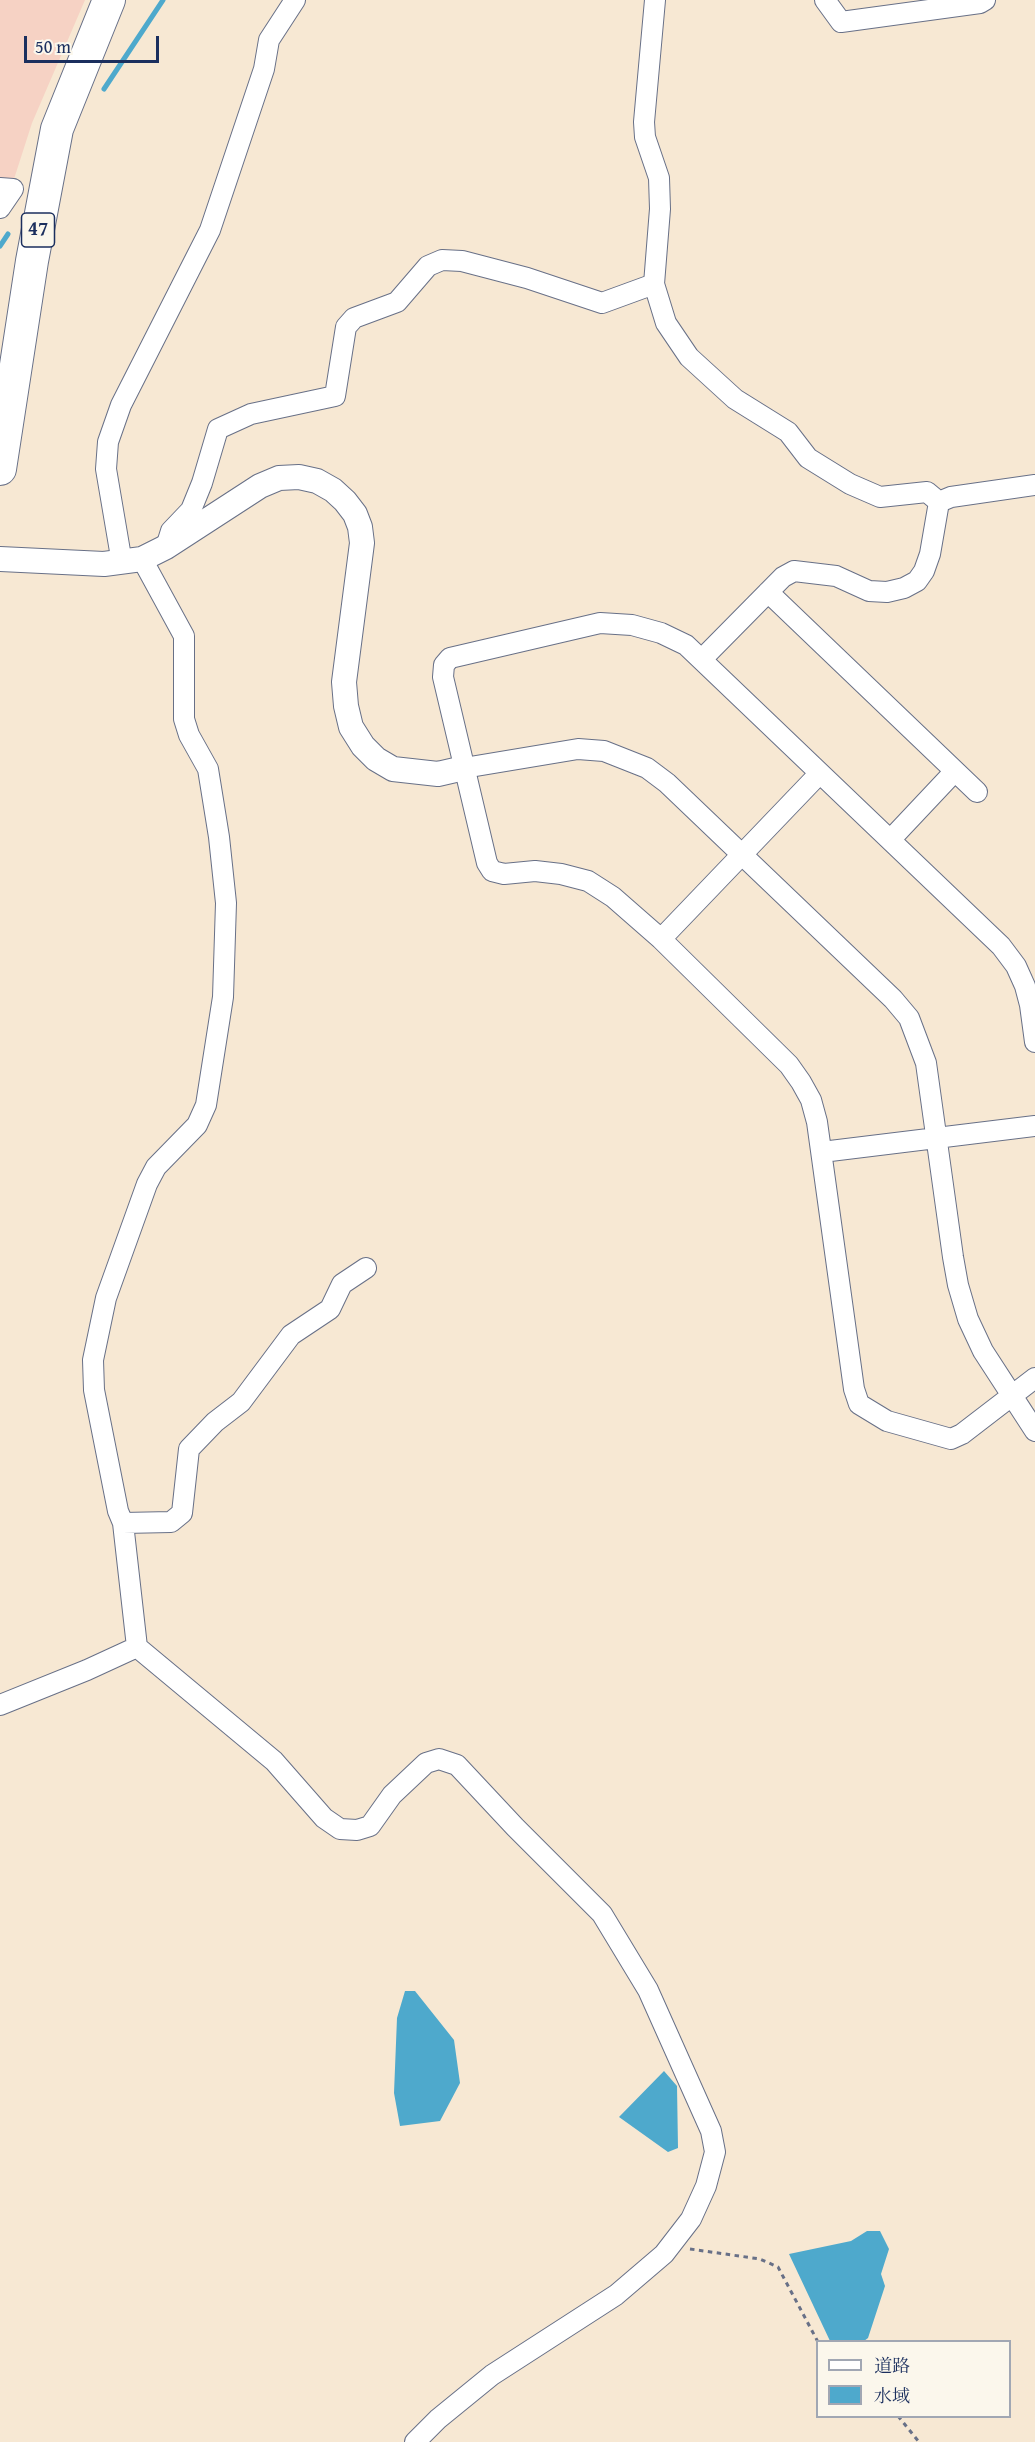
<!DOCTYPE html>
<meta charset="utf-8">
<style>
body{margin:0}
#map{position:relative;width:1035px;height:2442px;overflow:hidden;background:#f7e8d3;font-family:"Gentium Book Plus","Noto Serif JP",serif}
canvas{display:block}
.legend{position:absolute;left:816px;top:2340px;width:195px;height:78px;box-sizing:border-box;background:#fbf7ec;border:2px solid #a1a7b3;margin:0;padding:8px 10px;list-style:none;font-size:18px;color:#1b2f5e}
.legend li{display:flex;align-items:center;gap:12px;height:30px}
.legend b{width:30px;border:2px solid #a1a7b3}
.scale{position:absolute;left:24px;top:36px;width:135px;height:27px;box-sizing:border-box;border:3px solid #1b2f5e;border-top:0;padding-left:8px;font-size:18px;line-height:21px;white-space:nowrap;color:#1b2f5e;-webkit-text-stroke:4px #fbf7ec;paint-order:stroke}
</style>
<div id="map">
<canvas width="1035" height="2442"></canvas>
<ul class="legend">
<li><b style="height:8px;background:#fff"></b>道路</li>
<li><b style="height:16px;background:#4ea9cc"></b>水域</li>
</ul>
<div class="scale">50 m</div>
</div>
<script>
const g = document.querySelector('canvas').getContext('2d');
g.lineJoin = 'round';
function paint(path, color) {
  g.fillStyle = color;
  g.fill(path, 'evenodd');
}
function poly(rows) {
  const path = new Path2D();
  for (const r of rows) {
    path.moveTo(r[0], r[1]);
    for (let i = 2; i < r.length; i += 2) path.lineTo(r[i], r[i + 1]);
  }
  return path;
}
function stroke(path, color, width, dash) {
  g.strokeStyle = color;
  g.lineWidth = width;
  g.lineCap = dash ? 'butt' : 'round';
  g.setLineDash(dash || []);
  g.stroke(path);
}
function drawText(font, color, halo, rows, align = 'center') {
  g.font = font + ' "Gentium Book Plus",serif';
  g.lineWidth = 4.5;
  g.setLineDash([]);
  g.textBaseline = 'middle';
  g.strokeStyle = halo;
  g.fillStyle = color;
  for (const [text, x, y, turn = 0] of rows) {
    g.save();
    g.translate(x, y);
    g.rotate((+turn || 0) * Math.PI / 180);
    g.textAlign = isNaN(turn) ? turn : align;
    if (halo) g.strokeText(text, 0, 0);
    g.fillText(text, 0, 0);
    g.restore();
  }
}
paint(poly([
 [0,0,85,0,32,123,14,179,0,178]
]), '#f6d2c4');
paint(poly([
 [405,1991,415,1991,454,2040,460,2083,440,2121,400,2126,394,2093,397,2018],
 [664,2071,677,2086,678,2148,668,2152,619,2117],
 [867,2231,880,2231,889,2249,881,2274,885,2286,868,2338,864,2341,830,2341,789,2254,851,2241]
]), '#4ea9cc');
stroke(poly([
 [104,89,163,0],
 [0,246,8,234]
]), '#4ea9cc', 5);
const minor = poly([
 [655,0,644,122,645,137,659,178,660,209,654,284,666,323,689,357,735,399,788,432,808,458,850,484,880,497,927,492,939,502],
 [825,0,841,22,980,3,985,0],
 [0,188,13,189,0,208],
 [939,502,951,497,1035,485],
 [166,547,171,531,191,510,202,483,218,429,251,414,335,396,346,327,354,318,397,302,428,266,442,260,462,261,527,278,602,303,654,284],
 [142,559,184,636,184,719,189,735,208,769,219,837,226,903,223,997,206,1105,197,1125,156,1167,147,1184,106,1298,93,1360,94,1390,118,1511,123,1523,137,1647,274,1761,324,1818,340,1829,357,1830,370,1826,392,1795,426,1763,439,1759,457,1765,515,1827,602,1914,648,1990,711,2131,715,2152,706,2186,691,2219,664,2254,616,2295,492,2375,438,2419,415,2442],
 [122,563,106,469,108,442,121,405,210,230,264,69,269,40,295,0],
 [768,592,977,792],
 [702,659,783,577,794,571,836,576,869,591,887,592,904,588,917,581,924,571,930,554,939,502],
 [464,768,578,749,604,751,647,768,667,783,893,999,909,1018,926,1063,953,1257,958,1285,968,1319,983,1351,1035,1431],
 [891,839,955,771],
 [661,939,820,773],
 [1035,1042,1030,1005,1025,986,1016,966,1001,946,686,645,661,633,632,625,600,623,450,658,444,665,443,677,487,863,492,871,504,874,535,871,561,874,588,881,613,897,661,939,789,1065,801,1082,811,1100,817,1122,854,1389,859,1404,887,1421,951,1439,962,1434,1035,1378],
 [822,1152,1035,1126],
 [123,1523,171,1522,182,1513,189,1449,215,1422,241,1402,291,1335,330,1309,342,1284,366,1268],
 [0,1705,87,1670,137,1647]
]);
const tertiary = poly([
 [0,559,104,564,142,559,166,547,260,486,279,478,299,477,317,481,333,490,345,501,355,514,360,527,362,543,344,682,346,706,351,727,363,746,376,759,393,769,438,774,464,768]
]);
const primary = poly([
 [0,469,32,261,57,129,109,0]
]);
stroke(minor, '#687087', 22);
stroke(tertiary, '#687087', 26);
stroke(primary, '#687087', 34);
stroke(poly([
 [690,2249,760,2259,778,2267,818,2342],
 [898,2416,919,2442]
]), '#687087', 3, [4.5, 4.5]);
stroke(minor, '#fff', 20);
stroke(tertiary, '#fff', 24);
stroke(primary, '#fff', 32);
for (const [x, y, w] of [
 [38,230,33]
]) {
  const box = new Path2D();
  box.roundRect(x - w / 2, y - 17, w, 34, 4.5);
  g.fillStyle = '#fbf7ec';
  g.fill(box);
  stroke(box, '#1b2f5e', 1.5);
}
drawText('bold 20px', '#1b2f5e', null, [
 ["47",38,230]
]);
</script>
